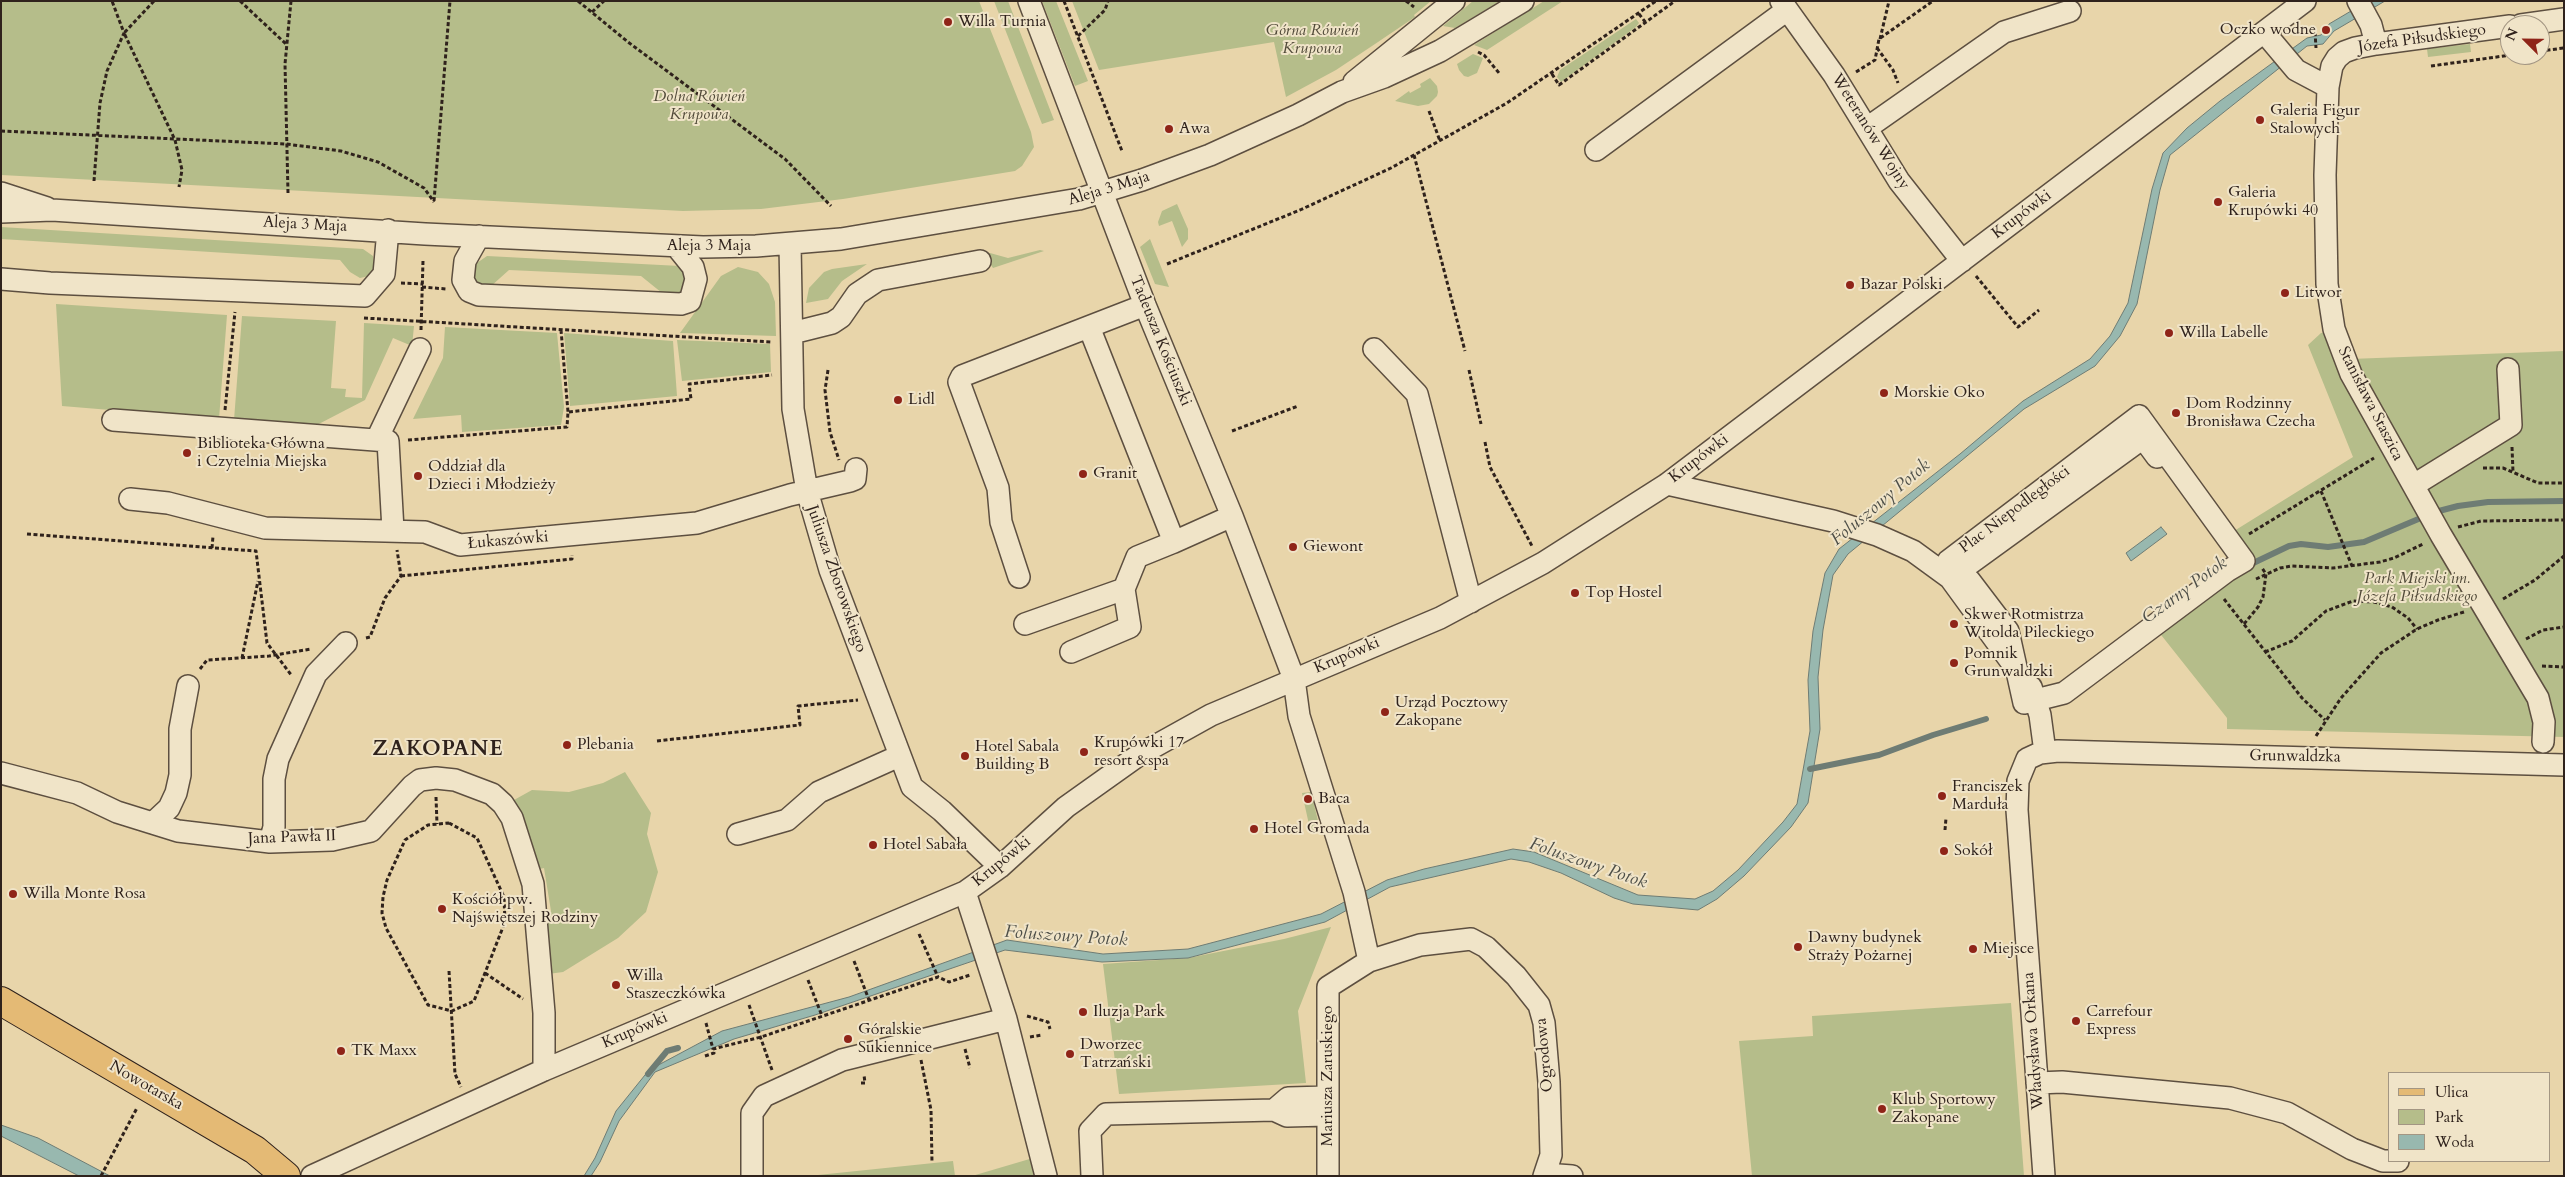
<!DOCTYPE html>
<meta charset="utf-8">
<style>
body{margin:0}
#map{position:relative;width:2565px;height:1177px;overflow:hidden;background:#e8d5aa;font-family:Cardo,serif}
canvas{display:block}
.frame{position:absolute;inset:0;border:2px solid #2f221c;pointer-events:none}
.legend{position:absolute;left:2388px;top:1072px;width:162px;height:90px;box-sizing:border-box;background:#f0e4c8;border:1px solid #a39683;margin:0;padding:6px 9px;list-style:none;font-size:15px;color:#2f221c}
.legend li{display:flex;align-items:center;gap:10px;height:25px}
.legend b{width:25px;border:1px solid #a39683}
.north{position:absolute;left:2500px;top:15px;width:50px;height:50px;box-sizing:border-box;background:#f0e4c8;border:1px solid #a39683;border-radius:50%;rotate:293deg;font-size:14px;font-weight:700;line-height:20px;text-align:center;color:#2f221c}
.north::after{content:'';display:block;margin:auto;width:18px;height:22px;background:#8f2418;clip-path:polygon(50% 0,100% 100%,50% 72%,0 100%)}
</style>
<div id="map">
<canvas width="2565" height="1177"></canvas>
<div class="frame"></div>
<ul class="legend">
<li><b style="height:6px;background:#e4ba75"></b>Ulica</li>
<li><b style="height:14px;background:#b5bd8a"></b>Park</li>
<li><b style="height:14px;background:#98b8af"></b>Woda</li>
</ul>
<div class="north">N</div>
</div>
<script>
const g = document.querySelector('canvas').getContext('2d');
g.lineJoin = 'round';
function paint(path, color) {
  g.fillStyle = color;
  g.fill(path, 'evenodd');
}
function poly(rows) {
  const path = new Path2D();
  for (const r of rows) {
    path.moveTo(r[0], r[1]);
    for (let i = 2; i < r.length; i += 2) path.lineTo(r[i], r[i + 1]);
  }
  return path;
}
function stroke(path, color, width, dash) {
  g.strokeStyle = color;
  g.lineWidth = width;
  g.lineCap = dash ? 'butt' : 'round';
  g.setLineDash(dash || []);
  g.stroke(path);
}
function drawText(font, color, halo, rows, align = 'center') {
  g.font = font + ' Cardo,serif';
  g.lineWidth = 4;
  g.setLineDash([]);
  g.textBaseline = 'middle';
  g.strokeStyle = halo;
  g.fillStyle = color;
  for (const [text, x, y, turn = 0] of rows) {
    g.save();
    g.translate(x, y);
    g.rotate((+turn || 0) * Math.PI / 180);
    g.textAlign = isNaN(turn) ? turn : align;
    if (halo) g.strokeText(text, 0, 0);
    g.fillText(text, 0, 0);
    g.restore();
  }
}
paint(poly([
 [1,1,979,1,1031,132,1034,147,1022,166,1015,171,843,199,761,209,683,211,1,175],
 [994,1,1008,1,1054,120,1042,124],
 [1042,1,1056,1,1088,81,1075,86],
 [1072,1,1431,1,1414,15,1415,17,1378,42,1336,70,1286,97,1274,42,1099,70],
 [1473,1,1500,1,1455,28,1443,26],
 [1544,1,1563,1,1487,50,1474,45],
 [1636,19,1639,23,1636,27,1561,82,1557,77,1560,70],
 [2470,44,2471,52,2428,57,2427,49],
 [1473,54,1483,58,1477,73,1468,77,1464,76,1459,70,1457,64],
 [1430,78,1437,86,1438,92,1437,96,1429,104,1418,106,1395,101,1409,91,1410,93,1421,87,1420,84],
 [1177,204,1188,229,1188,239,1182,247,1172,221,1159,226,1158,222,1162,211],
 [1,227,363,249,373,256,375,269,369,276,360,278,350,272,340,260,1,239],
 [1150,239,1169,287,1155,284,1140,247],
 [1040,250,1044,251,993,268,988,261,976,253,990,253,1008,258],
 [487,256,680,266,688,275,681,295,667,297,641,276,509,270,490,287,475,283,473,277,474,265],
 [867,264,842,281,828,299,806,303,809,288,824,272,832,269],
 [738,267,758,272,769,284,775,302,776,336,680,333,721,276],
 [56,304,227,315,219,419,62,406],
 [242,316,336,321,331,388,346,389,345,397,362,398,364,323,414,326,412,346,393,338,365,400,313,427,234,420],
 [445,327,557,333,564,407,561,425,462,432,461,415,413,419,443,358],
 [2341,331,2350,359,2564,351,2564,737,2227,729,2227,718,2154,626,2244,561,2226,536,2353,457,2308,345,2321,333],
 [564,333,673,341,677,396,570,406],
 [677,340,770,344,771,372,682,381],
 [625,772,651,813,647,834,658,872,646,912,618,938,563,972,548,974,542,912,551,911,544,868,535,870,514,800,532,790,569,792,603,783],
 [1311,792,1321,833,1310,829,1302,793],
 [1331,927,1298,1011,1306,1083,1119,1094,1103,964,1188,958,1284,939],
 [2011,1003,2024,1176,1752,1176,1739,1041,1813,1036,1812,1016],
 [1033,1158,1037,1176,972,1176],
 [953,1161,955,1176,818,1176,818,1175]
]), '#b5bd8a');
const water = poly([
 [2368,1,2385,1,2334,31,2323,44,2307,46,2170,155,2160,190,2137,304,2120,336,2095,366,2024,409,1848,554,1833,575,1823,630,1818,677,1820,729,1808,803,1791,827,1744,876,1717,899,1698,910,1633,904,1614,898,1561,873,1529,862,1511,859,1390,887,1325,922,1188,958,1102,962,1005,950,815,1015,734,1039,655,1072,619,1121,600,1162,591,1176,584,1176,595,1158,616,1111,649,1070,722,1031,849,997,1007,940,1103,954,1188,949,1321,914,1387,880,1424,869,1513,849,1534,852,1638,895,1695,899,1713,891,1738,870,1783,822,1797,804,1810,731,1808,680,1813,631,1825,573,1839,549,1960,454,2023,401,2090,359,2110,336,2128,303,2152,189,2163,153,2187,128,2220,101,2307,38,2321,35,2329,24,2368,1],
 [2161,527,2167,534,2131,561,2126,553,2161,527],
 [1,1125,38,1138,110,1176,79,1176,1,1136,1,1125]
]);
paint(water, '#98b8af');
stroke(water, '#6e7c74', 1);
stroke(poly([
 [2247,566,2289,546,2301,544,2328,547,2364,542,2435,512,2458,506,2488,502,2564,501],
 [1810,769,1879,755,1933,735,1986,719],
 [648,1074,667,1051,678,1048]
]), '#6e7c74', 6);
const minor = poly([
 [1029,1,1145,305,1232,516,1294,679,1299,716,1354,892,1369,961],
 [1781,1,1834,75,1899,181,1962,261],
 [2358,1,2371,25,2376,44],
 [2521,25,2564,19],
 [2510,26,2376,44,2355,48,2344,52,2337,58,2332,66,2328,87,2325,175,2327,284,2334,329,2351,374,2441,535,2538,698,2544,722,2543,742],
 [2264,32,2296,70,2328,87],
 [1354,82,1454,1],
 [1867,128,2004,32,2070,11],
 [1596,150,1787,10],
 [1,193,47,208],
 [1,212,52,210,425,234,703,247,756,246,841,239,1079,199,1142,180,1210,155,1298,115,1342,92,1384,77,1440,51,1523,1],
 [479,236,465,261,463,280,469,291,479,295,681,304,690,301,696,279,693,267,676,246],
 [790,244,793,409,807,491,830,570,912,787,942,811,1000,867],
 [1,279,50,283,365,296,384,274,388,230],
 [1089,327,1174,542,1232,516],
 [792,333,832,323,841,317,857,294,878,280,980,261],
 [1374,349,1417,394,1471,602],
 [2139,416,2244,561,2227,571,2064,693,2024,703,2008,631,1970,581,1948,561,2139,416],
 [113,420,388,441,393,530],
 [377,439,420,349],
 [1667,484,1833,521,1877,535,1913,551,1950,578,2012,663],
 [2414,485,2511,425,2508,369],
 [130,499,168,503,265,528,425,532,460,545,697,523,790,495,850,481,855,479,856,469],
 [1019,577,1001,522,998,488,959,382,962,376,1145,305],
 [1950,578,2143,438,2157,457],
 [1025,624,1124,589,1137,557,1174,542],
 [1071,652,1130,627,1124,589],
 [2031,687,2040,715,2045,752],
 [1,773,77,793,117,812,178,831,270,842,332,840,371,831,412,786,420,780,436,778,455,780,492,794,503,804,512,818,533,884,544,1013,544,1070],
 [153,823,169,808,176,793,180,775,180,729,188,686],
 [738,834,787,820,819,792,899,756],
 [270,842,274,827,274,779,278,759,316,674,346,643],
 [965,892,1006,1019,1046,1176],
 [2037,1083,2062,1082,2230,1098,2287,1113,2352,1149,2383,1161,2398,1161],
 [1274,1110,1288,1098,1327,1097],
 [1545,1174,1572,1176],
 [312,1176,544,1070,965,892,1000,867,1066,807,1139,755,1211,715,1440,618,1543,563,1667,484,2305,1],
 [752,1176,752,1113,764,1096,842,1060,1006,1019],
 [1092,1176,1090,1131,1106,1114,1274,1110,1287,1116,1327,1115],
 [1328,1176,1328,987,1369,961,1420,945,1471,939,1486,947,1516,976,1539,1005,1544,1023,1549,1082,1551,1155,1544,1176],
 [2044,1176,2017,810,2018,781,2027,759,2040,753,2058,751,2564,765]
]);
const major = poly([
 [1,1001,255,1150,286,1176]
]);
stroke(minor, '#5d4f40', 24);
stroke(major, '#2f221c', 30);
stroke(poly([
 [154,1,124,33,175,140,182,170,179,187],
 [240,1,286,44],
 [578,1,628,42,785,159,831,206],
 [1064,1,1122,151],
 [1406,1,1414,7],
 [592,12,604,1],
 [1639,14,1646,23],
 [2315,32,2316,48],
 [1078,36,1105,10,1108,1],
 [1880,39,1889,1],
 [1877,48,1893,70,1898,83],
 [2540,51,2564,48],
 [1478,52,1484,55,1499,73],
 [2431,66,2511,55],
 [1856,72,1875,60,1879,39,1933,1],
 [1552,74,1559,85,1675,1],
 [1429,111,1440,141],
 [1,131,286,144,341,151,378,162,424,188,434,202],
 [1414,155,1465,351],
 [94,181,100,103,107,71,124,33,112,1],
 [288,193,285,64,291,1],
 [434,201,450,1],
 [1167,264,1300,210,1391,168,1507,103,1656,1],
 [1976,276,2018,327,2039,310],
 [401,283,423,284],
 [422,287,446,289],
 [364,318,772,342],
 [421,330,423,261],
 [561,330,568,412],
 [828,370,825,390,830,432,839,460],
 [1469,370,1481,424],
 [225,410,235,312],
 [1232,431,1298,406],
 [408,440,567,427,568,412,691,399,689,384,772,375],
 [1485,442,1490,467,1532,546],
 [2512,447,2513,472],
 [2483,468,2503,468,2538,483,2564,483],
 [2321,491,2352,566],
 [2458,527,2481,521,2564,520],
 [27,534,256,551,267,643,292,676],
 [2249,534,2374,458],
 [212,548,213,536],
 [401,576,572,559,572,555],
 [2256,579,2280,568,2292,566,2333,568,2380,562,2394,558,2423,544],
 [2224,599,2302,698,2325,720],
 [2503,599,2535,580,2564,556],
 [2244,624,2258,607,2263,597,2266,574,2262,568],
 [366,638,370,637,385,598,401,576,397,550],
 [2526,639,2543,630,2564,627],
 [2265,652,2292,641,2326,611,2353,601,2374,602,2392,607,2408,618,2417,629],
 [242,658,258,581],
 [2542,666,2564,667],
 [200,669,207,660,269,656,311,649],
 [2316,736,2341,698,2381,653,2417,629,2438,620,2464,612],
 [657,741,800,725,798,706,858,700],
 [436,797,437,824],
 [449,823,477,838,504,897,505,922,474,1001,452,1011,428,1005,386,928,382,913,383,897,387,880,405,840,428,825,449,823],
 [1945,830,1946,818],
 [919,934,938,977],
 [854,961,869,1000],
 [449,971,455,1074,461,1087],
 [485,973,523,999],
 [808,980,822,1016],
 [749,1005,772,1070],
 [1027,1016,1048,1022,1050,1029],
 [706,1023,713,1049],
 [1030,1037,1042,1035],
 [965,1049,970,1068],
 [705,1056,714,1053,713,1049,761,1037,938,977,949,982,970,975],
 [921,1060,931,1110,932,1163],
 [861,1083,865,1083,864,1075],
 [101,1176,137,1108]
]), '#2f221c', 3, [4, 2.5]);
stroke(minor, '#f0e4c8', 21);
stroke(major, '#e4ba75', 28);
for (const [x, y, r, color] of [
 [948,22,5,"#8f2418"],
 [2326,30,5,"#8f2418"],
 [2260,120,5,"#8f2418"],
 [1169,129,5,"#8f2418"],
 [2218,202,5,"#8f2418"],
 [1850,285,5,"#8f2418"],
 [2285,293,5,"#8f2418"],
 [2169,333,5,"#8f2418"],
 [1884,393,5,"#8f2418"],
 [898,400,5,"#8f2418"],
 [2176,413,5,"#8f2418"],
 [187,453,5,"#8f2418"],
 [1083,474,5,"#8f2418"],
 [418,476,5,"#8f2418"],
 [1293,547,5,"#8f2418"],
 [1575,593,5,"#8f2418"],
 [1954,624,5,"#8f2418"],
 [1954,663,5,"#8f2418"],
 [1385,712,5,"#8f2418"],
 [567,745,5,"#8f2418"],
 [1084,752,5,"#8f2418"],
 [965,756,5,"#8f2418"],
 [1942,796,5,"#8f2418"],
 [1308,799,5,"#8f2418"],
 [1254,829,5,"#8f2418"],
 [873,845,5,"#8f2418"],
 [1944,851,5,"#8f2418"],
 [13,894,5,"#8f2418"],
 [442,909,5,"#8f2418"],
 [1798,947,5,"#8f2418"],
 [1973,949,5,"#8f2418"],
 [616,985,5,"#8f2418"],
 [1083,1012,5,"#8f2418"],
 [2076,1021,5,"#8f2418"],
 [848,1039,5,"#8f2418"],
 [341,1051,5,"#8f2418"],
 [1070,1054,5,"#8f2418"],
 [1882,1109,5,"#8f2418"]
]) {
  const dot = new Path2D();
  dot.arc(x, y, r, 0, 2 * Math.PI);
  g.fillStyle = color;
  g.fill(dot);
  stroke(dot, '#f0e4c8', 2);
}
drawText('16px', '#2f221c', '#f0e4c8', [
 ["Willa Turnia",958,22],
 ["Oczko wodne",2316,30,"right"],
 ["Galeria Figur",2270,111],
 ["Stalowych",2270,129],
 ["Awa",1179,129],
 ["Galeria",2228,193],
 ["Krupówki 40",2228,211],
 ["Bazar Polski",1860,285],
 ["Litwor",2295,293],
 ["Willa Labelle",2179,333],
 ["Morskie Oko",1894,393],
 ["Lidl",908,400],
 ["Dom Rodzinny",2186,404],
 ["Bronisława Czecha",2186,422],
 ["Biblioteka Główna",197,444],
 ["i Czytelnia Miejska",197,462],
 ["Oddział dla",428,467],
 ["Dzieci i Młodzieży",428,485],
 ["Granit",1093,474],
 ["Giewont",1303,547],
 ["Top Hostel",1585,593],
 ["Skwer Rotmistrza",1964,615],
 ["Witolda Pileckiego",1964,633],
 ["Pomnik",1964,654],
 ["Grunwaldzki",1964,672],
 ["Urząd Pocztowy",1395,703],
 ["Zakopane",1395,721],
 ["Krupówki 17",1094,743],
 ["resort &spa",1094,761],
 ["Plebania",577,745],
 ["Hotel Sabala",975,747],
 ["Building B",975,765],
 ["Franciszek",1952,787],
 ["Marduła",1952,805],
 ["Baca",1318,799],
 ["Hotel Gromada",1264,829],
 ["Hotel Sabała",883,845],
 ["Sokół",1954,851],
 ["Willa Monte Rosa",23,894],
 ["Kościół pw.",452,900],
 ["Najświętszej Rodziny",452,918],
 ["Dawny budynek",1808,938],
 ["Straży Pożarnej",1808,956],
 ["Miejsce",1983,949],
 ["Willa",626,976],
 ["Staszeczkówka",626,994],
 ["Iluzja Park",1093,1012],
 ["Carrefour",2086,1012],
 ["Express",2086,1030],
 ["Góralskie",858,1030],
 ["Sukiennice",858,1048],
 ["Dworzec",1080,1045],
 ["Tatrzański",1080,1063],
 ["TK Maxx",351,1051],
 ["Klub Sportowy",1892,1100],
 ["Zakopane",1892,1118]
], 'left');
drawText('italic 16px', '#504938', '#f0e4c8', [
 ["Górna Rówień",1312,31],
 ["Krupowa",1312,49],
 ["Dolna Rówień",699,97],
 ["Krupowa",699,115],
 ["Park Miejski im.",2417,579],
 ["Józefa Piłsudskiego",2417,597]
]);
drawText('16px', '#2f221c', '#f0e4c8', [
 ["Józefa Piłsudskiego",2422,39,-8],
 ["Weteranów Wojny",1870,132,58],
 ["Aleja 3 Maja",1109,189,-17],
 ["Krupówki",2022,215,-37],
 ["Aleja 3 Maja",305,225,3],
 ["Aleja 3 Maja",709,246],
 ["Tadeusza Kościuszki",1160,341,68],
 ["Stanisława Staszica",2370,404,63],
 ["Krupówki",1699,459,-37],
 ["Plac Niepodległości",2015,510,-37],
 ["Łukaszówki",508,541,-5],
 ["Juliusza Zborowskiego",836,579,71],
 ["Krupówki",1347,656,-23],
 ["Grunwaldzka",2295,757,1],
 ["Jana Pawła II",292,838,-2],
 ["Krupówki",1002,862,-39],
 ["Krupówki",635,1031,-23],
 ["Władysława Orkana",2034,1041,-94],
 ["Ogrodowa",1545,1055,-95],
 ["Mariusza Zaruskiego",1328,1076,-90],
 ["Nowotarska",146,1086,30]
]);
drawText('italic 18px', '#4e4f48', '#f0e4c8', [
 ["Foluszowy Potok",1881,503,-40],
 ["Czarny Potok",2185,591,-36],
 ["Foluszowy Potok",1588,864,19],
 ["Foluszowy Potok",1066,937,4]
]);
g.letterSpacing = '1px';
drawText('bold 21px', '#2f221c', '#f0e4c8', [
 ["ZAKOPANE",438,750]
]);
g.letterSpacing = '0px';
</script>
